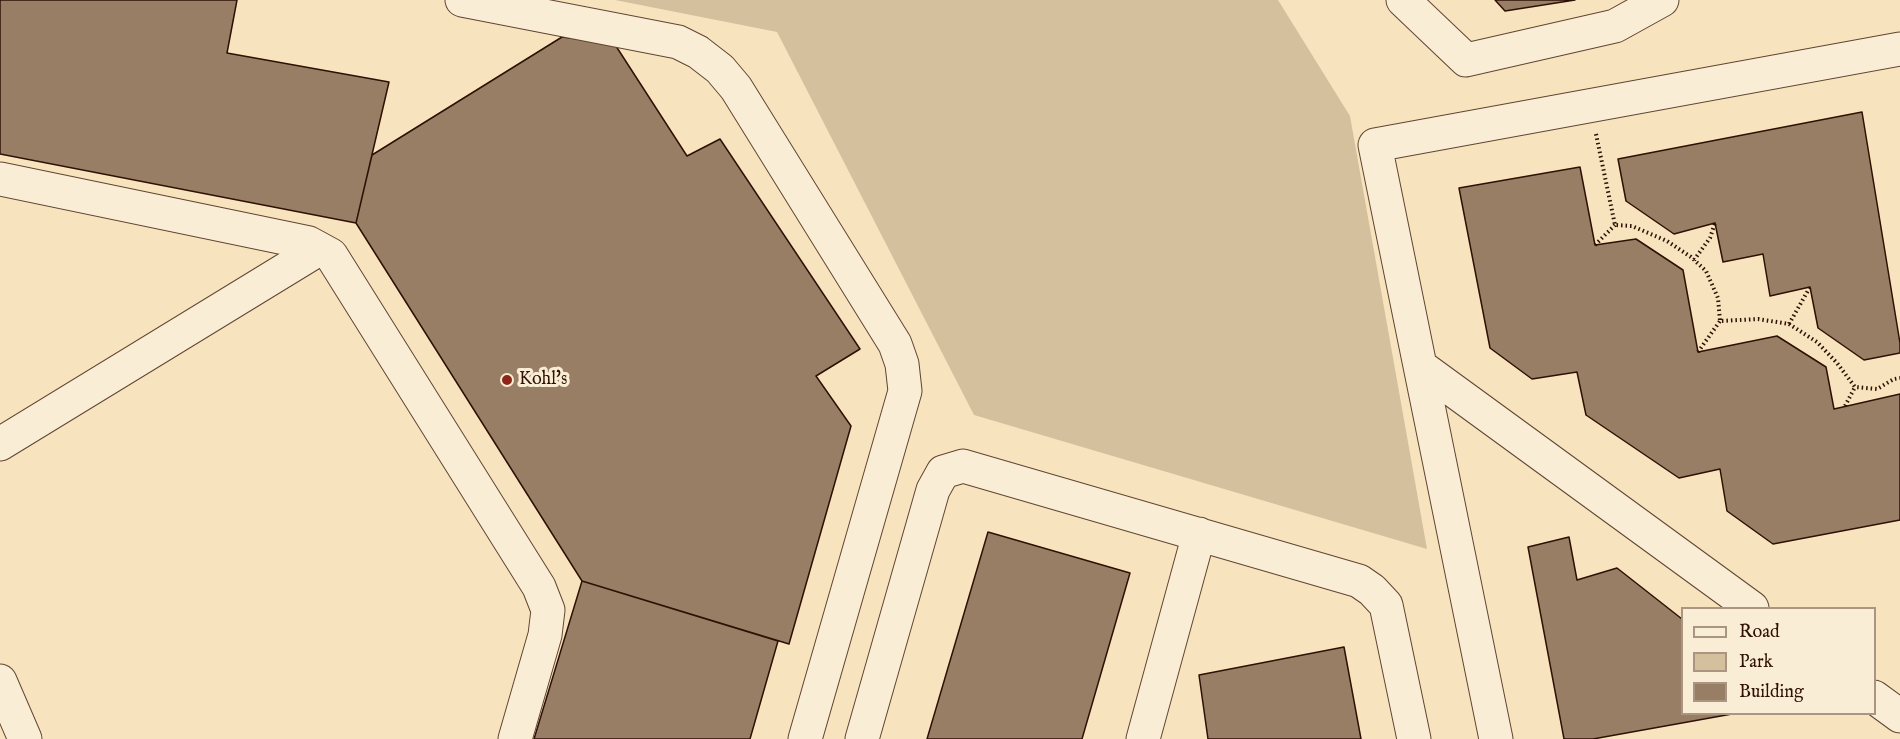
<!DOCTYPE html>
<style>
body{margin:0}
#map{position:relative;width:1900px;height:739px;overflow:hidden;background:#f7e4be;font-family:"IM FELL English",serif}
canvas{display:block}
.legend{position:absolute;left:1681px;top:607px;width:195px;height:108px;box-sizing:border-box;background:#faedd5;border:2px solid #a99581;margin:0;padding:8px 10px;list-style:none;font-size:18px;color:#2f1004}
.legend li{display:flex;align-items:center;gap:12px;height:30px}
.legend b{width:30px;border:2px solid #a99581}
</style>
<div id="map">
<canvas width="1900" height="739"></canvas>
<ul class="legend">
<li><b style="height:8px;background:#faedd5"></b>Road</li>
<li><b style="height:16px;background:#d5c09e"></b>Park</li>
<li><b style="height:16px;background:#977e65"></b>Building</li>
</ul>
</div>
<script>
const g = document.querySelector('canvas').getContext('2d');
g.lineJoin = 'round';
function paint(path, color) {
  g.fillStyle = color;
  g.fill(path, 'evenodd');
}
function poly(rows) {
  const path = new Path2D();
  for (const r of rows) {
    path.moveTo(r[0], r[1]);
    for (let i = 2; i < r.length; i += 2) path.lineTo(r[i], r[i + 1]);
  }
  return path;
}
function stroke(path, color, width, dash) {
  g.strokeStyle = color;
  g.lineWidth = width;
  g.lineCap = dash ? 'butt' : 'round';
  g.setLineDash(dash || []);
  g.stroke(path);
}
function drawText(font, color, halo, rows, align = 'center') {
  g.font = font + ' "IM FELL English",serif';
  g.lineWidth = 6;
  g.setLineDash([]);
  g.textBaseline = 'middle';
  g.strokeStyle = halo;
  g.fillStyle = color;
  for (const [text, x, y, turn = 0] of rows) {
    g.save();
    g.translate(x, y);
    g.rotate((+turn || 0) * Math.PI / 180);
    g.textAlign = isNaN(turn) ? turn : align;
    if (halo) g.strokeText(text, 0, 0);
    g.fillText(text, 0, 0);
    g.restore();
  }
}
paint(poly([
 [615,0,1278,0,1350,116,1427,549,974,415,777,32]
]), '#d5c09e');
const building = poly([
 [0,0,237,0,227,53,389,82,356,223,0,154,0,0],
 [1495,0,1575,0,1505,11,1495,0],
 [562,37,614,43,687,156,720,139,860,349,816,376,851,426,789,644,582,581,356,223,372,155,562,37],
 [1862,112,1900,343,1900,353,1864,360,1818,328,1810,287,1770,296,1763,254,1723,262,1715,223,1674,234,1626,201,1618,159,1862,112],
 [1580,167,1595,245,1636,239,1683,270,1698,352,1777,336,1826,367,1834,409,1900,394,1900,520,1773,544,1727,511,1720,469,1679,478,1586,415,1577,372,1532,379,1490,348,1459,188,1580,167],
 [988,532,1130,573,1082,739,927,739,988,532],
 [1569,537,1577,580,1617,568,1682,619,1682,714,1732,714,1593,739,1564,739,1528,547,1569,537],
 [582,581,778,641,750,739,534,739,582,581],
 [1344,647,1361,739,1208,739,1199,675,1344,647]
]);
paint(building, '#977e65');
stroke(building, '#2f1004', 1.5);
const minor = poly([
 [462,0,678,42,698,52,720,69,736,88,895,344,902,364,905,391,805,739],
 [1403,0,1466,60,1615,26,1662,0],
 [0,179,309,243,331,255,539,587,548,610,545,635,515,739],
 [1420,366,1752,608],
 [0,444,319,249],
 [0,681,25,739],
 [1874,697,1900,716],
 [862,739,933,490,943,472,963,466,1359,581,1372,590,1386,605,1414,739],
 [1143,739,1199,534],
 [1496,739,1375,145,1900,49]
]);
stroke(minor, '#614532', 35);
stroke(poly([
 [1596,134,1615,225,1632,226,1667,241,1691,257,1706,271,1718,298,1720,321,1758,319,1789,324,1817,342,1837,363,1855,387,1877,389,1894,379,1900,378],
 [1595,245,1615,225],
 [1694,260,1710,238,1715,223],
 [1789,324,1810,287],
 [1698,352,1720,321],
 [1845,406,1855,387]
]), '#2f1004', 4, [1.5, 3]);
stroke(minor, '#faedd5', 33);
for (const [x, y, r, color] of [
 [507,380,6,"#8f2418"]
]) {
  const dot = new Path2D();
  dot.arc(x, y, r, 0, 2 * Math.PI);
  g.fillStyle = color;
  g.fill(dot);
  stroke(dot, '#faedd5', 2);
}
drawText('18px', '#2f1004', '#faedd5', [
 ["Kohl's",519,380]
], 'left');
</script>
